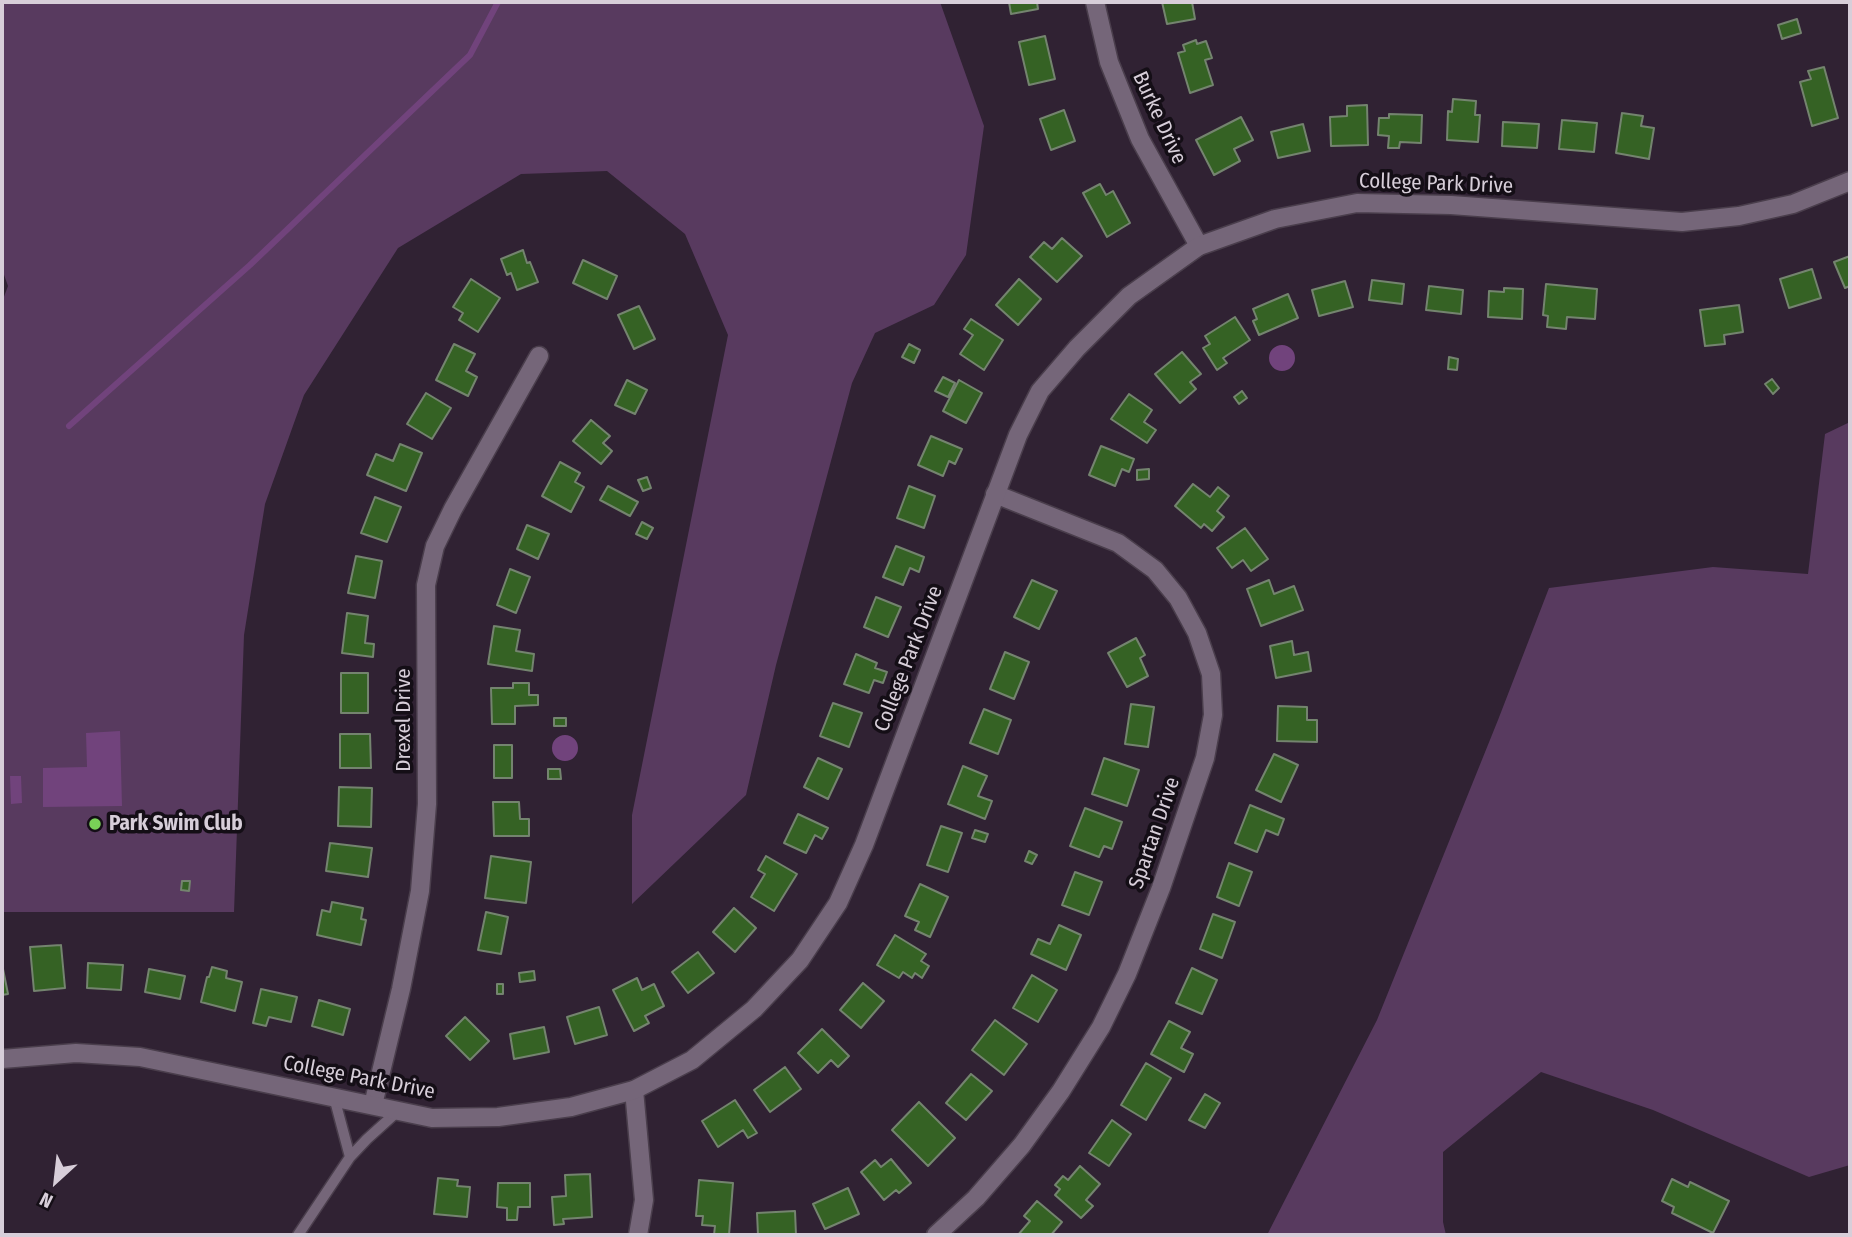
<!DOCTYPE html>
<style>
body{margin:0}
#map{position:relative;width:1852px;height:1237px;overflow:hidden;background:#302233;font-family:"Fira Sans Condensed",sans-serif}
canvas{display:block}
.frame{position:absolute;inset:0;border:4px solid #d7ced9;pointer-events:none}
.north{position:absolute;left:21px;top:1146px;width:70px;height:70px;-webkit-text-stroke:5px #140e16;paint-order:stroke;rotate:207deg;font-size:19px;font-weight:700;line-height:28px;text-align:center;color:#d7ced9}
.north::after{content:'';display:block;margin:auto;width:24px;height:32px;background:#d7ced9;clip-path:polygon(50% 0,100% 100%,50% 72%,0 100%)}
</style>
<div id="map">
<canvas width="1852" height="1237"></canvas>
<div class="frame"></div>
<div class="north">N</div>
</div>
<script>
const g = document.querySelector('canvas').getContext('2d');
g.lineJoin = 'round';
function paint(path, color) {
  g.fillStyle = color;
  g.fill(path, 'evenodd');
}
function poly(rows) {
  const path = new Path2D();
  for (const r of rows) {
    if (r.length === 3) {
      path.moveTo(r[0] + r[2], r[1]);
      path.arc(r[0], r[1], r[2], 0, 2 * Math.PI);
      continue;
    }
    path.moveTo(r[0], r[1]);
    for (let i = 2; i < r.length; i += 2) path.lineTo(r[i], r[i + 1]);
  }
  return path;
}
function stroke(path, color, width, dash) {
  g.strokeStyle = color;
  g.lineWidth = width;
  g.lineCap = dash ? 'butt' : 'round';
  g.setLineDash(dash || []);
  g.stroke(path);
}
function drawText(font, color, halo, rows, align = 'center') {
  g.font = font + ' "Fira Sans Condensed",sans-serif';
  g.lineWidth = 7;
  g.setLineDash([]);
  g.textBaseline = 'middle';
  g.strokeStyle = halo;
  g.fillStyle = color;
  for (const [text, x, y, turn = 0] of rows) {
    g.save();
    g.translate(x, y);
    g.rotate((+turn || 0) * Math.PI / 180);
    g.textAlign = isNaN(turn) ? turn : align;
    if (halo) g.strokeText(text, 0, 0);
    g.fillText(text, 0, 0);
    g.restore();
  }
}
paint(poly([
 [2,2,940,2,984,126,966,255,934,305,875,333,852,383,776,665,746,795,632,904,632,815,728,335,685,234,607,171,521,174,398,248,304,395,265,504,244,635,234,912,2,912,2,302,8,286,2,269],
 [1850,422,1850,1165,1809,1177,1653,1110,1541,1072,1443,1152,1443,1222,1446,1235,1267,1235,1377,1020,1498,720,1549,588,1713,567,1808,574,1825,434]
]), '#583a5f');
paint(poly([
 [1282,358,13],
 [120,731,122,806,43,807,43,768,87,767,86,733],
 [565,748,13],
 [10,776,21,776,22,803,11,804]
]), '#71437c');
stroke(poly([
 [69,426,250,265,470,55,498,2]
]), '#71437c', 6);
const building = poly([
 [1009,2,1037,2,1038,9,1011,14,1009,2],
 [1162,2,1192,2,1195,19,1167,24,1162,2],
 [1797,19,1801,33,1782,39,1778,25,1797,19],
 [1045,36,1055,79,1029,85,1019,42,1045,36],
 [1196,40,1197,44,1206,41,1212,58,1205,60,1213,85,1190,93,1178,53,1185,51,1183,45,1196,40],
 [1824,67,1838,118,1812,126,1800,82,1811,79,1808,71,1824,67],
 [1453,99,1476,101,1475,115,1480,115,1478,142,1447,140,1448,111,1452,112,1453,99],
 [1367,105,1368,145,1331,146,1330,117,1347,116,1347,106,1367,105],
 [1064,110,1075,141,1051,150,1040,119,1064,110],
 [1622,113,1643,116,1641,126,1654,128,1649,159,1616,153,1622,113],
 [1389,114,1422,115,1421,143,1400,142,1399,148,1388,148,1389,136,1378,135,1379,118,1389,118,1389,114],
 [1241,117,1253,140,1234,149,1240,161,1214,175,1196,140,1241,117],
 [1562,120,1597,123,1594,152,1559,149,1562,120],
 [1503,122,1539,124,1537,148,1502,146,1503,122],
 [1303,124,1310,151,1278,158,1271,132,1303,124],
 [1100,184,1106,195,1113,191,1130,223,1107,237,1083,193,1100,184],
 [1062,238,1082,256,1057,282,1030,257,1044,242,1052,249,1062,238],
 [523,250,527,263,530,262,538,282,517,290,511,273,507,275,501,259,523,250],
 [1850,256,1850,286,1845,288,1834,262,1850,256],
 [583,260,617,276,607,299,573,283,583,260],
 [1812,269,1821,298,1789,308,1780,279,1812,269],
 [471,279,500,298,478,332,459,320,463,313,453,307,471,279],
 [1019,279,1041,299,1018,325,996,305,1019,279],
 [1372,280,1404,284,1402,304,1369,300,1372,280],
 [1345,281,1353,307,1319,316,1312,290,1345,281],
 [1546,284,1597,289,1595,319,1567,317,1566,329,1547,327,1548,316,1543,315,1546,284],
 [1429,286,1463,290,1461,314,1426,310,1429,286],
 [1504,288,1523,289,1522,319,1488,317,1489,291,1504,292,1504,288],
 [1288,294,1298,318,1259,335,1253,321,1257,319,1253,309,1288,294],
 [1739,305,1743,332,1724,335,1725,344,1705,346,1700,310,1739,305],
 [639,306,655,339,634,349,618,315,639,306],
 [1235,317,1250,340,1223,358,1227,363,1217,370,1203,348,1210,344,1205,336,1235,317],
 [971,319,1003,340,984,370,960,354,973,335,964,329,971,319],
 [454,344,475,354,466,371,477,377,468,396,436,380,454,344],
 [909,344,920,350,914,363,902,357,909,344],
 [1182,352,1201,374,1190,382,1196,389,1180,403,1155,374,1182,352],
 [1449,357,1458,359,1457,370,1448,369,1449,357],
 [943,377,955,383,948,397,935,391,943,377],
 [1772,379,1779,388,1773,394,1765,384,1772,379],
 [627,380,647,390,635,414,615,405,627,380],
 [959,380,982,393,966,423,943,411,959,380],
 [1242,391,1247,398,1239,404,1234,397,1242,391],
 [426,393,451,408,432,439,407,424,426,393],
 [1129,394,1152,410,1144,422,1156,430,1147,443,1111,419,1129,394],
 [591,420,610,436,603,443,612,451,601,464,573,441,591,420],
 [931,436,962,449,955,464,949,461,943,476,918,465,931,436],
 [400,444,422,453,406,491,367,475,376,454,393,461,400,444],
 [1101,446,1134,459,1129,472,1122,469,1115,486,1089,475,1101,446],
 [560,462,580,473,575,482,584,487,571,512,542,496,560,462],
 [1149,469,1149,479,1137,480,1137,470,1149,469],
 [647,477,651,488,643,491,638,480,647,477],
 [1193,484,1210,497,1218,487,1229,496,1217,511,1224,517,1212,531,1204,524,1201,528,1175,506,1193,484],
 [608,486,638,502,630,516,600,500,608,486],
 [909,486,935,496,924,528,897,518,909,486],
 [375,497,401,507,387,542,361,533,375,497],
 [642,522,653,528,647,539,636,534,642,522],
 [527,525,549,534,538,559,517,549,527,525],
 [1245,528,1268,559,1251,571,1243,560,1232,568,1217,548,1245,528],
 [896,546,924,557,919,572,910,568,903,585,883,577,896,546],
 [356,556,382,561,375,598,348,593,356,556],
 [510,569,530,577,516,613,497,605,510,569],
 [1032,580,1057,591,1039,629,1014,617,1032,580],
 [1269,580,1274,594,1294,586,1303,610,1261,626,1247,589,1269,580],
 [876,597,901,607,888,637,864,627,876,597],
 [347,613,368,616,365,643,374,644,373,657,342,653,347,613],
 [494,626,520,630,516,651,534,654,532,671,488,664,494,626],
 [1136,638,1145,655,1140,658,1148,676,1127,687,1108,653,1136,638],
 [1292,641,1294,655,1308,652,1311,671,1276,678,1270,646,1292,641],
 [1005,652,1029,662,1014,699,990,689,1005,652],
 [856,654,877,663,875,668,887,672,883,683,874,680,869,693,844,684,856,654],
 [341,673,368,673,368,713,341,713,341,673],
 [513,683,529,683,529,695,538,695,538,705,515,706,515,724,492,724,491,688,513,688,513,683],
 [833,703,862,713,849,747,820,736,833,703],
 [1131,704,1154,707,1148,747,1125,744,1131,704],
 [1278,706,1307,707,1307,720,1317,720,1317,742,1277,741,1278,706],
 [984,709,1011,720,998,754,970,743,984,709],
 [554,718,566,718,566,726,554,726,554,718],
 [340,734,370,734,371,768,340,768,340,734],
 [494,745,512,745,512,778,494,778,494,745],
 [1274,754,1298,765,1281,802,1256,790,1274,754],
 [818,758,842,769,828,799,804,787,818,758],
 [1104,758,1139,770,1127,806,1092,794,1104,758],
 [963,766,987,776,978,796,992,801,985,819,948,804,963,766],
 [548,769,560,769,561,779,548,779,548,769],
 [339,787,372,788,371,827,338,826,339,787],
 [493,802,519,802,520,819,529,819,529,836,494,836,493,802],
 [1250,805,1284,819,1278,835,1266,830,1257,852,1235,843,1250,805],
 [1085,808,1122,822,1112,849,1104,846,1099,857,1070,846,1085,808],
 [798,814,828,828,822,839,815,835,806,853,784,843,798,814],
 [941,826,962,833,948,872,927,865,941,826],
 [975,830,988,834,985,842,972,838,975,830],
 [330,843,372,848,368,877,326,871,330,843],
 [1029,851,1037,855,1032,864,1025,861,1029,851],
 [491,856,531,862,526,903,485,898,491,856],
 [766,856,797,874,774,911,751,897,765,874,758,870,766,856],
 [1229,863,1252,872,1239,906,1217,897,1229,863],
 [1075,872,1102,882,1089,915,1062,905,1075,872],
 [182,881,190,881,189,891,181,890,182,881],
 [920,884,948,897,930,937,915,930,919,922,905,916,920,884],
 [332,902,363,908,361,919,366,920,361,945,317,935,322,910,330,912,332,902],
 [734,908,756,928,735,952,713,932,734,908],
 [486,912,508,917,501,954,478,950,486,912],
 [1213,914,1235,922,1222,958,1200,949,1213,914],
 [1059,925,1081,935,1066,970,1031,954,1038,939,1050,944,1059,925],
 [895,935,926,954,921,961,929,966,922,978,915,973,912,978,903,972,899,978,877,965,895,935],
 [61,945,65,988,34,991,30,947,61,945],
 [698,952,714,973,688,993,672,972,698,952],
 [88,963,123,965,121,990,87,988,88,963],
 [212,967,227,971,226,978,242,982,235,1011,201,1002,207,977,209,977,212,967],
 [1192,968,1217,980,1202,1014,1176,1003,1192,968],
 [3,969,8,994,2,995,2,970,3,969],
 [149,969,185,976,180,999,145,992,149,969],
 [534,971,535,980,520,982,519,973,534,971],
 [1032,975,1057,990,1038,1022,1013,1008,1032,975],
 [637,978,642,990,654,984,664,1006,645,1016,649,1023,634,1031,613,990,637,978],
 [863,983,884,1001,861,1028,840,1010,863,983],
 [497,984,503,984,503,994,497,994,497,984],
 [261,989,297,997,291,1022,269,1017,266,1026,253,1023,261,989],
 [319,1000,350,1009,343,1035,312,1026,319,1000],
 [599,1007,607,1035,575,1044,567,1017,599,1007],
 [465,1017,489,1041,470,1060,446,1036,465,1017],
 [995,1020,1027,1044,1004,1075,972,1050,995,1020],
 [1169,1021,1190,1032,1181,1048,1193,1054,1184,1072,1151,1054,1169,1021],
 [544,1027,549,1052,514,1059,510,1034,544,1027],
 [822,1029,849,1056,838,1067,831,1060,818,1073,798,1053,822,1029],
 [1146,1063,1171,1078,1146,1120,1121,1105,1146,1063],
 [785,1067,801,1089,770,1112,754,1090,785,1067],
 [971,1074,992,1091,966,1120,946,1103,971,1074],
 [1205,1094,1220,1103,1205,1128,1189,1120,1205,1094],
 [735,1100,757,1133,748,1138,743,1130,718,1147,702,1121,735,1100],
 [919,1102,955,1138,928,1166,892,1130,919,1102],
 [1112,1120,1131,1134,1109,1166,1089,1153,1112,1120],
 [891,1159,911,1183,899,1193,896,1190,884,1200,861,1172,875,1160,881,1167,891,1159],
 [1080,1166,1100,1184,1086,1200,1093,1206,1081,1218,1055,1195,1060,1189,1055,1185,1063,1176,1068,1180,1080,1166],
 [590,1174,592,1217,563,1219,564,1224,554,1225,552,1197,566,1196,565,1175,590,1174],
 [438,1178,458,1180,457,1186,470,1187,467,1217,434,1214,438,1178],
 [1672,1179,1688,1187,1690,1182,1729,1201,1713,1233,1672,1213,1674,1207,1662,1201,1672,1179],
 [699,1180,733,1183,729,1235,714,1235,715,1226,702,1225,703,1216,696,1216,699,1180],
 [498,1183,530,1183,530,1207,518,1207,517,1220,507,1220,507,1208,497,1207,498,1183],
 [848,1188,859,1214,825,1229,813,1204,848,1188],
 [1037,1201,1062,1222,1051,1235,1018,1235,1030,1221,1024,1216,1037,1201],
 [795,1211,796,1235,758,1235,757,1213,795,1211]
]);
paint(building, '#356224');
stroke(building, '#74846f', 2);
const lane = poly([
 [334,1097,350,1157,367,1139,398,1111],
 [298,1235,350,1157]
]);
const street = poly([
 [1095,2,1109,62,1140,139,1199,246],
 [634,1090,644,1200,638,1235],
 [373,1105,401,989,420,891,427,804,426,585,435,546,453,509,539,356],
 [936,1235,976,1198,1022,1145,1061,1091,1101,1027,1127,974,1161,888,1205,758,1213,715,1211,674,1197,633,1178,598,1155,570,1118,543,995,494]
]);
const secondary = poly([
 [2,1059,76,1053,140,1057,432,1118,498,1117,571,1107,634,1090,692,1060,754,1009,800,960,838,903,864,845,1018,435,1040,391,1077,348,1129,296,1199,246,1275,219,1357,203,1451,205,1682,222,1739,216,1793,204,1850,181]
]);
stroke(lane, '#4a3e4c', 13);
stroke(street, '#4a3e4c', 21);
stroke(secondary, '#4a3e4c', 21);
stroke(lane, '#756679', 10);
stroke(street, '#756679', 18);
stroke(secondary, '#756679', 18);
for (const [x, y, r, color] of [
 [95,824,7,"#79d157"]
]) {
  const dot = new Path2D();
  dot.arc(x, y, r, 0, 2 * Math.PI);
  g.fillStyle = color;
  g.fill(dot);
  stroke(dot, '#140e16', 2.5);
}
drawText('21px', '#d7ced9', '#140e16', [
 ["Burke Drive",1159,118,65],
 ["College Park Drive",1436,184,2],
 ["College Park Drive",909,659,-69],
 ["Drexel Drive",404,720,-90],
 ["Spartan Drive",1155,833,-71],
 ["College Park Drive",359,1078,11]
]);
drawText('bold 21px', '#d7ced9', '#140e16', [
 ["Park Swim Club",109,824]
], 'left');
</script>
